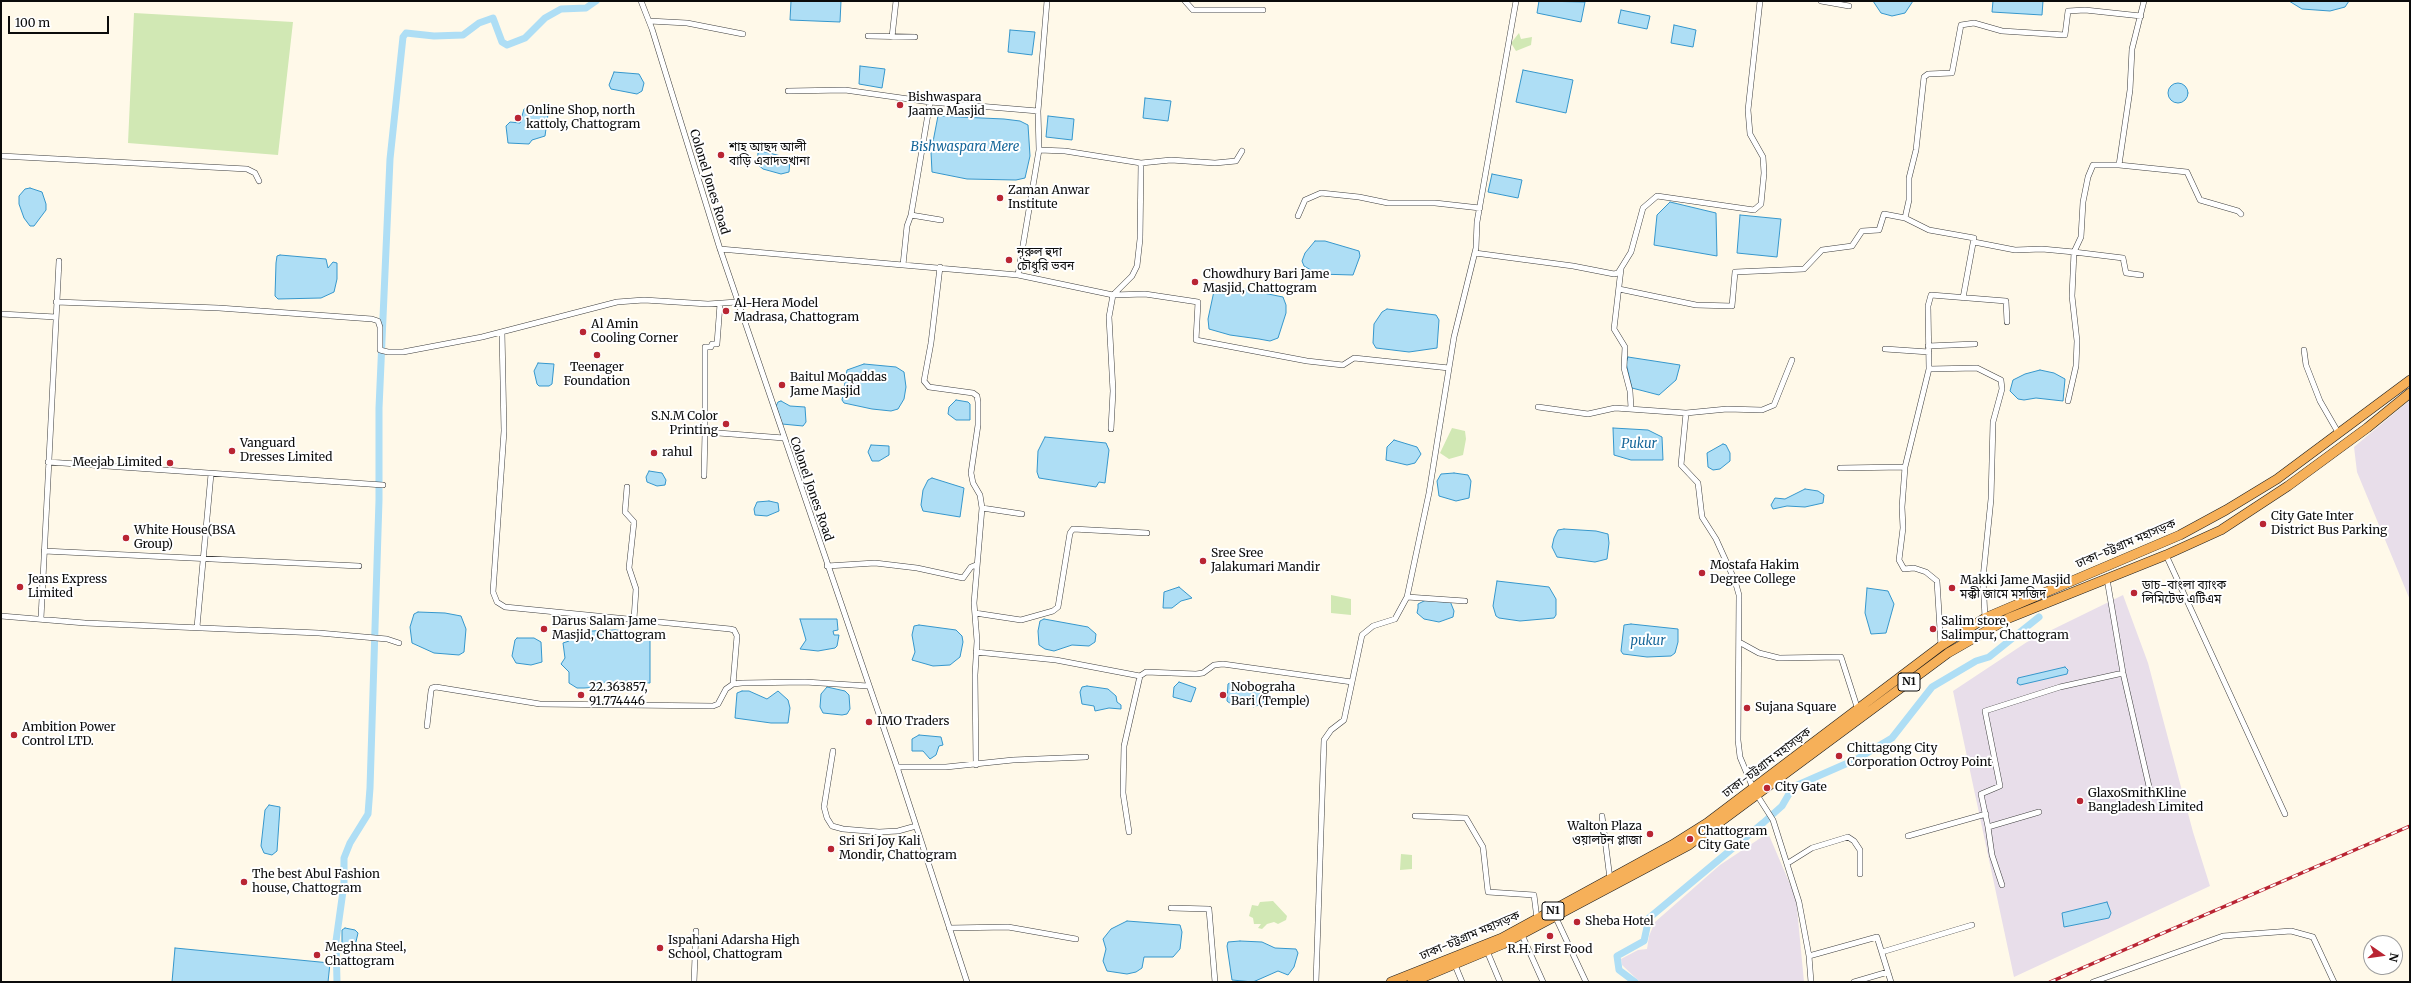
<!DOCTYPE html>
<meta charset="utf-8">
<style>
body{margin:0}
#map{position:relative;width:2411px;height:983px;overflow:hidden;background:#fff9e9;font-family:Merriweather,serif}
canvas{display:block}
.frame{position:absolute;inset:0;border:2px solid #0b0b0b;pointer-events:none}
.north{position:absolute;left:2363px;top:935px;width:40px;height:40px;box-sizing:border-box;background:#fff;border:1px solid #9d9d9d;border-radius:50%;rotate:103deg;font-size:11px;font-weight:700;line-height:16px;text-align:center;color:#0b0b0b}
.north::after{content:'';display:block;margin:auto;width:14px;height:18px;background:#b92533;clip-path:polygon(50% 0,100% 100%,50% 72%,0 100%)}
.scale{position:absolute;left:8px;top:16px;width:101px;height:18px;box-sizing:border-box;border:2px solid #0b0b0b;border-top:0;padding-left:5px;font-size:12px;line-height:14px;white-space:nowrap;color:#0b0b0b;-webkit-text-stroke:3px #fff;paint-order:stroke}
</style>
<div id="map">
<canvas width="2411" height="983"></canvas>
<div class="frame"></div>
<div class="north">N</div>
<div class="scale">100 m</div>
</div>
<script>
const g = document.querySelector('canvas').getContext('2d');
g.lineJoin = 'round';
function paint(path, color) {
  g.fillStyle = color;
  g.fill(path, 'evenodd');
}
function poly(rows) {
  const path = new Path2D();
  for (const r of rows) {
    if (r.length === 3) {
      path.moveTo(r[0] + r[2], r[1]);
      path.arc(r[0], r[1], r[2], 0, 2 * Math.PI);
      continue;
    }
    path.moveTo(r[0], r[1]);
    for (let i = 2; i < r.length; i += 2) path.lineTo(r[i], r[i + 1]);
  }
  return path;
}
function stroke(path, color, width, dash) {
  g.strokeStyle = color;
  g.lineWidth = width;
  g.lineCap = dash ? 'butt' : 'round';
  g.setLineDash(dash || []);
  g.stroke(path);
}
function drawText(font, color, halo, rows, align = 'center') {
  g.font = font + ' Merriweather,"Noto Sans Bengali",serif';
  g.lineWidth = 4;
  g.setLineDash([]);
  g.textBaseline = 'middle';
  g.strokeStyle = halo;
  g.fillStyle = color;
  for (const [text, x, y, turn = 0] of rows) {
    g.save();
    g.translate(x, y);
    g.rotate((+turn || 0) * Math.PI / 180);
    g.textAlign = isNaN(turn) ? turn : align;
    if (halo) g.strokeText(text, 0, 0);
    g.fillText(text, 0, 0);
    g.restore();
  }
}
paint(poly([
 [2410,400,2410,600,2357,472,2354,447],
 [2123,595,2148,663,2193,832,2210,886,2014,977,1953,691,2027,642],
 [1768,833,1796,898,1804,982,1640,982,1622,965,1621,959,1638,950,1647,949,1649,936,1655,922,1720,865]
]), '#e8deea');
paint(poly([
 [134,13,293,22,278,155,128,143],
 [1519,33,1521,39,1532,37,1531,45,1516,51,1511,43],
 [1452,428,1465,431,1466,439,1463,455,1449,459,1440,453],
 [1331,595,1351,599,1351,615,1331,613],
 [1401,854,1412,855,1412,869,1400,870],
 [1273,901,1287,916,1286,920,1278,924,1274,922,1267,924,1262,929,1258,928,1261,924,1254,924,1253,918,1249,916,1252,905,1258,906,1260,902]
]), '#d1e8b4');
const water = poly([
 [791,1,841,1,840,22,790,20,791,1],
 [1539,1,1585,2,1581,22,1537,13,1539,1],
 [1873,1,1913,1,1905,13,1892,16,1881,13,1873,1],
 [1993,1,2043,1,2042,15,1992,12,1993,1],
 [2289,1,2349,1,2345,7,2330,11,2302,9,2289,1],
 [1621,10,1650,16,1647,29,1618,23,1621,10],
 [1674,25,1696,30,1693,47,1671,43,1674,25],
 [1010,30,1035,32,1032,55,1008,52,1010,30],
 [860,66,885,69,882,88,859,84,860,66],
 [1523,70,1573,80,1566,113,1516,102,1523,70],
 [614,72,639,74,644,83,642,91,637,94,611,89,609,85,614,72],
 [2178,93,10],
 [1145,98,1171,101,1168,121,1143,118,1145,98],
 [531,105,549,107,545,136,532,140,529,144,508,143,506,126,510,122,520,123,524,109,531,105],
 [938,116,1004,119,1020,121,1028,125,1030,156,1025,178,1016,180,967,179,932,172,931,152,938,116],
 [1048,116,1074,119,1072,140,1046,137,1048,116],
 [761,151,781,156,790,160,789,172,781,174,763,169,757,164,758,153,761,151],
 [1492,174,1522,180,1518,198,1488,192,1492,174],
 [30,188,42,192,46,204,46,210,34,226,30,226,24,218,19,204,19,196,25,189,30,188],
 [1670,202,1716,213,1717,256,1654,245,1657,215,1670,202],
 [1740,215,1781,219,1777,257,1737,253,1740,215],
 [1315,241,1325,241,1359,251,1360,256,1353,275,1318,274,1304,266,1302,261,1305,253,1315,241],
 [280,255,326,259,328,268,333,262,337,263,337,279,334,292,321,298,278,299,275,296,276,263,277,256,280,255],
 [1224,285,1283,297,1286,305,1286,313,1278,338,1270,341,1259,339,1230,335,1209,329,1208,319,1214,291,1216,286,1224,285],
 [1387,309,1436,315,1439,320,1437,348,1409,352,1376,348,1373,343,1374,324,1382,312,1387,309],
 [1628,357,1680,365,1676,380,1659,395,1632,388,1626,363,1628,357],
 [538,363,554,364,552,384,549,386,539,386,537,384,534,371,538,363],
 [864,364,896,367,904,372,906,387,904,399,898,409,891,411,872,409,844,403,842,400,847,370,864,364],
 [2040,370,2054,373,2065,379,2063,401,2036,398,2024,400,2018,399,2010,391,2013,380,2025,374,2040,370],
 [956,400,968,402,970,404,970,420,956,420,948,414,949,407,956,400],
 [781,401,790,406,805,407,806,422,803,426,782,424,776,406,778,402,781,401],
 [1613,428,1648,430,1662,437,1663,460,1631,460,1614,455,1613,428],
 [1045,437,1106,443,1109,450,1105,483,1099,482,1096,487,1039,478,1037,472,1038,451,1045,437],
 [1394,440,1417,447,1421,454,1415,463,1407,465,1386,460,1387,447,1394,440],
 [1723,444,1726,445,1730,453,1730,461,1720,469,1713,470,1708,467,1707,453,1723,444],
 [871,445,889,446,889,455,879,461,872,461,868,452,871,445],
 [649,471,662,473,666,480,665,485,657,486,647,482,646,477,649,471],
 [1454,473,1468,475,1471,481,1469,498,1456,501,1439,496,1437,481,1441,474,1454,473],
 [932,478,964,488,960,517,923,511,921,505,923,490,928,480,932,478],
 [1805,489,1818,491,1824,495,1823,503,1805,507,1787,506,1773,509,1771,505,1775,498,1785,499,1805,489],
 [769,501,778,503,779,511,767,516,755,515,754,509,757,502,769,501],
 [1564,529,1596,531,1608,534,1609,543,1607,559,1595,562,1557,557,1552,547,1554,538,1558,530,1564,529],
 [1497,581,1549,587,1556,599,1556,615,1554,618,1520,621,1499,618,1496,616,1493,606,1497,581],
 [1179,587,1192,598,1181,601,1172,608,1163,608,1164,592,1179,587],
 [1867,588,1888,591,1894,604,1886,633,1871,634,1865,613,1867,588],
 [1426,600,1450,601,1454,611,1453,617,1439,622,1424,619,1417,613,1418,608,1418,604,1426,600],
 [418,612,445,613,461,616,466,629,464,652,459,655,434,653,412,643,410,627,414,614,418,612],
 [800,619,837,619,838,630,833,631,834,635,839,635,837,646,835,648,818,651,800,649,806,640,800,619],
 [1044,619,1088,627,1096,634,1095,642,1089,646,1072,645,1054,651,1045,649,1039,645,1038,631,1040,621,1044,619],
 [1631,624,1678,629,1678,642,1675,653,1671,656,1647,657,1623,654,1621,651,1624,625,1631,624],
 [919,625,956,630,962,636,963,642,960,657,950,665,933,666,912,660,915,652,912,635,914,626,919,625],
 [615,630,638,632,650,635,650,683,636,682,636,688,606,681,599,687,584,688,577,688,569,683,569,672,561,664,565,658,563,643,569,641,570,632,615,630],
 [517,638,534,638,541,642,542,662,531,665,516,663,512,656,515,640,517,638],
 [2065,667,2068,670,2067,674,2020,685,2017,683,2018,678,2065,667],
 [1179,682,1196,688,1191,702,1173,697,1174,687,1179,682],
 [1231,682,1261,687,1264,703,1253,707,1251,704,1231,704,1227,701,1228,684,1231,682],
 [1087,686,1108,689,1116,696,1117,702,1121,705,1121,709,1109,708,1095,711,1094,706,1082,704,1080,692,1082,687,1087,686],
 [827,687,845,691,849,695,850,709,847,714,842,715,823,713,820,707,821,694,827,687],
 [742,691,749,691,767,699,778,691,788,700,790,708,788,723,771,723,735,718,737,693,742,691],
 [919,735,941,737,943,745,939,746,936,755,930,759,923,751,912,751,912,739,919,735],
 [269,805,280,807,277,851,272,855,264,853,261,846,265,810,269,805],
 [2107,902,2111,913,2109,918,2064,927,2062,913,2107,902],
 [1127,921,1180,925,1182,932,1180,949,1173,957,1144,957,1142,968,1136,972,1127,974,1107,971,1103,961,1106,949,1103,939,1111,929,1127,921],
 [345,928,355,930,358,933,355,946,342,944,342,930,345,928],
 [1240,941,1262,942,1275,948,1296,949,1298,953,1294,967,1288,975,1278,971,1253,982,1232,980,1227,946,1228,942,1240,941],
 [175,948,330,963,328,982,172,982,175,948]
]);
paint(water, '#aedef5');
stroke(water, '#3697cc', 1);
stroke(poly([
 [337,982,336,941,344,884,344,858,350,843,368,814,370,788,379,500,379,408,390,159,403,37,406,33,434,36,463,35,479,23,493,18,502,42,507,45,525,38,545,18,561,9,586,8,596,1],
 [1635,982,1619,970,1617,956,1644,941,1649,918,1763,823,1782,806,1793,787,1857,759,1892,738,1932,687,1976,661,1989,657,2039,617]
]), '#aedef5', 7);
const minor = poly([
 [641,1,652,29,720,249,897,767,967,982],
 [1185,1,1193,10,1263,10],
 [1821,1,1849,6],
 [649,21,687,23,743,34],
 [868,36,915,37],
 [892,37,896,1],
 [788,91,845,90,930,102,1038,111,1039,150],
 [1038,111,1047,1],
 [1,156,247,169,255,173,259,181],
 [2119,165,2187,172,2200,200,2238,211,2241,214],
 [911,215,930,102],
 [1298,216,1305,200,1321,193,1359,197,1388,203,1435,203,1480,208],
 [1905,218,1909,200,1909,178,1916,150,1924,77,1928,74,1952,73,1961,25,1974,23,2002,31,2065,35,2068,11,2085,10,2141,16],
 [1974,242,2015,250,2042,249,2074,252,2072,296,2077,341,2076,366,2068,401],
 [720,249,903,265,907,226,911,215,941,220],
 [1475,253,1573,266,1614,274,1618,273,1631,252,1643,208,1657,196,1754,210,1761,204,1764,173,1763,157,1750,134,1748,110,1760,1],
 [903,265,1018,275,1039,150,1065,151,1141,163,1171,160,1215,163,1236,161,1242,151],
 [940,267,931,343,924,381,929,387,973,393,977,396,978,402,978,425,971,473,973,483,980,495,982,508,974,603,977,641,975,675,976,765],
 [1621,269,1614,329,1625,347,1624,368,1630,391,1631,408],
 [1018,275,1113,295,1145,294,1198,302,1196,340,1307,361,1343,365,1354,358,1449,368],
 [2141,275,2126,273,2123,258,2074,252,2081,237,2083,202,2088,177,2093,165,2119,165,2130,90,2132,49,2144,1],
 [1619,289,1696,305,1732,306,1735,272,1804,269,1822,250,1852,246,1862,231,1879,230,1884,214,1905,218,1929,230,1974,238,1963,298],
 [56,302,219,308,372,319,378,321,380,327,380,350,388,352,403,352,482,337,617,302,644,300,708,304,737,302],
 [1,314,56,317],
 [502,332,504,431,493,592,497,602,505,607,730,629,734,630,737,636,733,684],
 [1928,346,1975,344],
 [1885,349,1929,352],
 [2304,350,2306,365,2320,401,2339,434],
 [1929,369,1928,306,1931,295,2006,301,2007,322],
 [1538,407,1588,414,1615,408,1686,413],
 [1111,429,1113,391,1109,317,1113,295,1132,276,1137,266,1140,239,1141,163],
 [705,432,705,347,711,347,712,344,717,344,720,304],
 [48,462,383,485],
 [1840,468,1905,467],
 [704,476,705,432,784,438],
 [627,487,625,512,634,522,629,568,636,589,634,619],
 [982,508,1022,514],
 [44,551,359,566],
 [2166,555,2285,814],
 [827,566,875,563,917,568,963,578,971,567,976,565],
 [2107,579,2123,673,2151,795],
 [1407,597,1465,601],
 [975,613,1021,620,1053,611,1058,607,1070,533,1073,529,1147,533],
 [1,616,85,623,319,633,387,639,399,643],
 [41,618,59,261],
 [197,627,211,474],
 [1739,642,1759,653,1779,658,1841,657,1858,710],
 [1941,646,1937,581,1926,572,1914,568,1904,569,1899,560,1903,528,1902,507,1905,467,1929,369,1977,368,2001,380,2002,389,1993,422,1991,499,1983,578,1985,618],
 [976,652,1056,660,1140,676,1146,672,1196,674,1203,673,1214,665,1223,664,1352,682],
 [427,726,431,691,432,688,436,687,540,704,713,706,718,704,726,689,733,684,742,683,805,682,868,686],
 [833,751,824,807,827,818,832,826,843,829,879,832,898,831,916,826],
 [897,767,946,767,1013,760,1086,757],
 [1753,788,1740,757,1738,740,1739,595,1735,581,1716,539,1702,517,1698,483,1681,465,1686,413,1727,409,1762,410,1774,405,1792,360],
 [1757,795,1773,820,1799,902,1809,956,1811,982],
 [2039,812,1988,827,1981,794,2000,786,1985,711,2060,687,2123,673],
 [1415,816,1466,818,1483,847,1488,892,1534,895,1537,919],
 [1602,816,1610,879],
 [1988,827,1992,855,2002,885],
 [1129,832,1123,793,1124,746,1140,676],
 [1908,836,1986,814],
 [1788,863,1812,848,1848,837,1854,841,1860,850,1860,874],
 [1171,908,1209,909,1215,982],
 [1556,918,1586,982],
 [949,928,1008,927,1076,939],
 [1522,935,1543,982],
 [1487,951,1500,982],
 [1882,952,1972,925],
 [1809,956,1877,937,1891,982],
 [1455,965,1462,982],
 [694,982,696,931],
 [1316,982,1324,740,1331,730,1344,720,1362,635,1373,626,1395,619,1407,597,1429,493,1454,337,1476,248,1477,222,1516,1],
 [1854,982,1888,972],
 [2093,982,2223,936,2291,931,2313,937,2334,982]
]);
const trunk = poly([
 [1391,982,1502,938,1672,845,1707,823,1941,646,1985,618,2180,535,2226,510,2277,479,2410,380],
 [1412,982,1503,944,1689,845,1948,653,2009,618,2166,555,2221,530,2288,486,2367,428,2410,393]
]);
stroke(minor, '#3e3e3e', 6);
stroke(trunk, '#1c1c1c', 10);
stroke(minor, '#fff', 5);
stroke(trunk, '#f6b059', 9);
const rail = poly([
 [2050,982,2410,826]
]);
stroke(rail, '#b92533', 3.5);
stroke(rail, '#fff', 2, [6]);
for (const [x, y, r, color] of [
 [900,105,4,"#b92533"],
 [518,118,4,"#b92533"],
 [721,155,4,"#b92533"],
 [1000,198,4,"#b92533"],
 [1009,260,4,"#b92533"],
 [1195,282,4,"#b92533"],
 [726,311,4,"#b92533"],
 [583,332,4,"#b92533"],
 [597,355,4,"#b92533"],
 [782,385,4,"#b92533"],
 [726,424,4,"#b92533"],
 [232,451,4,"#b92533"],
 [654,453,4,"#b92533"],
 [170,463,4,"#b92533"],
 [2263,524,4,"#b92533"],
 [126,538,4,"#b92533"],
 [1203,561,4,"#b92533"],
 [1702,573,4,"#b92533"],
 [20,587,4,"#b92533"],
 [1952,588,4,"#b92533"],
 [2134,593,4,"#b92533"],
 [544,629,4,"#b92533"],
 [1933,629,4,"#b92533"],
 [581,695,4,"#b92533"],
 [1223,695,4,"#b92533"],
 [1747,708,4,"#b92533"],
 [869,722,4,"#b92533"],
 [14,735,4,"#b92533"],
 [1839,756,4,"#b92533"],
 [1767,788,4,"#b92533"],
 [2080,801,4,"#b92533"],
 [1650,834,4,"#b92533"],
 [1690,839,4,"#b92533"],
 [831,849,4,"#b92533"],
 [244,882,4,"#b92533"],
 [1577,922,4,"#b92533"],
 [1550,936,4,"#b92533"],
 [660,948,4,"#b92533"],
 [317,955,4,"#b92533"]
]) {
  const dot = new Path2D();
  dot.arc(x, y, r, 0, 2 * Math.PI);
  g.fillStyle = color;
  g.fill(dot);
  stroke(dot, '#fff', 1.5);
}
for (const [x, y, w] of [
 [1909,682,22],
 [1553,911,22]
]) {
  const box = new Path2D();
  box.roundRect(x - w / 2, y - 9, w, 18, 3);
  g.fillStyle = '#fff';
  g.fill(box);
  stroke(box, '#0b0b0b', 1);
}
drawText('bold 11px', '#0b0b0b', null, [
 ["N1",1909,682],
 ["N1",1553,911]
]);
drawText('12px', '#0b0b0b', '#fff', [
 ["Bishwaspara",908,98],
 ["Jaame Masjid",908,112],
 ["Online Shop, north",526,111],
 ["kattoly, Chattogram",526,125],
 ["শাহ আছদ আলী",729,148],
 ["বাড়ি এবাদতখানা",729,162],
 ["Zaman Anwar",1008,191],
 ["Institute",1008,205],
 ["নুরুল হুদা",1017,253],
 ["চৌধুরি ভবন",1017,267],
 ["Chowdhury Bari Jame",1203,275],
 ["Masjid, Chattogram",1203,289],
 ["Al-Hera Model",734,304],
 ["Madrasa, Chattogram",734,318],
 ["Al Amin",591,325],
 ["Cooling Corner",591,339],
 ["Teenager",597,368,"center"],
 ["Foundation",597,382,"center"],
 ["Baitul Moqaddas",790,378],
 ["Jame Masjid",790,392],
 ["S.N.M Color",718,417,"right"],
 ["Printing",718,431,"right"],
 ["Vanguard",240,444],
 ["Dresses Limited",240,458],
 ["rahul",662,453],
 ["Meejab Limited",162,463,"right"],
 ["City Gate Inter",2271,517],
 ["District Bus Parking",2271,531],
 ["White House(BSA",134,531],
 ["Group)",134,545],
 ["Sree Sree",1211,554],
 ["Jalakumari Mandir",1211,568],
 ["Mostafa Hakim",1710,566],
 ["Degree College",1710,580],
 ["Jeans Express",28,580],
 ["Limited",28,594],
 ["Makki Jame Masjid",1960,581],
 ["মক্কী জামে মসজিদ",1960,595],
 ["ডাচ-বাংলা ব্যাংক",2142,586],
 ["লিমিটেড এটিএম",2142,600],
 ["Darus Salam Jame",552,622],
 ["Masjid, Chattogram",552,636],
 ["Salim store,",1941,622],
 ["Salimpur, Chattogram",1941,636],
 ["22.363857,",589,688],
 ["91.774446",589,702],
 ["Nobograha",1231,688],
 ["Bari (Temple)",1231,702],
 ["Sujana Square",1755,708],
 ["IMO Traders",877,722],
 ["Ambition Power",22,728],
 ["Control LTD.",22,742],
 ["Chittagong City",1847,749],
 ["Corporation Octroy Point",1847,763],
 ["City Gate",1775,788],
 ["GlaxoSmithKline",2088,794],
 ["Bangladesh Limited",2088,808],
 ["Walton Plaza",1642,827,"right"],
 ["ওয়ালটন প্লাজা",1642,841,"right"],
 ["Chattogram",1698,832],
 ["City Gate",1698,846],
 ["Sri Sri Joy Kali",839,842],
 ["Mondir, Chattogram",839,856],
 ["The best Abul Fashion",252,875],
 ["house, Chattogram",252,889],
 ["Sheba Hotel",1585,922],
 ["Ispahani Adarsha High",668,941],
 ["School, Chattogram",668,955],
 ["Meghna Steel,",325,948],
 ["Chattogram",325,962],
 ["R.H. First Food",1550,950,"center"]
], 'left');
drawText('12px', '#0b0b0b', '#fff', [
 ["Colonel Jones Road",709,182,73],
 ["Colonel Jones Road",811,489,71],
 ["ঢাকা-চট্টগ্রাম মহাসড়ক",2126,544,-23],
 ["ঢাকা-চট্টগ্রাম মহাসড়ক",1767,763,-37],
 ["ঢাকা-চট্টগ্রাম মহাসড়ক",1470,936,-23]
]);
drawText('italic 13px', '#16679a', '#fff', [
 ["Bishwaspara Mere",965,147],
 ["Pukur",1639,444],
 ["pukur",1648,641]
]);
</script>
